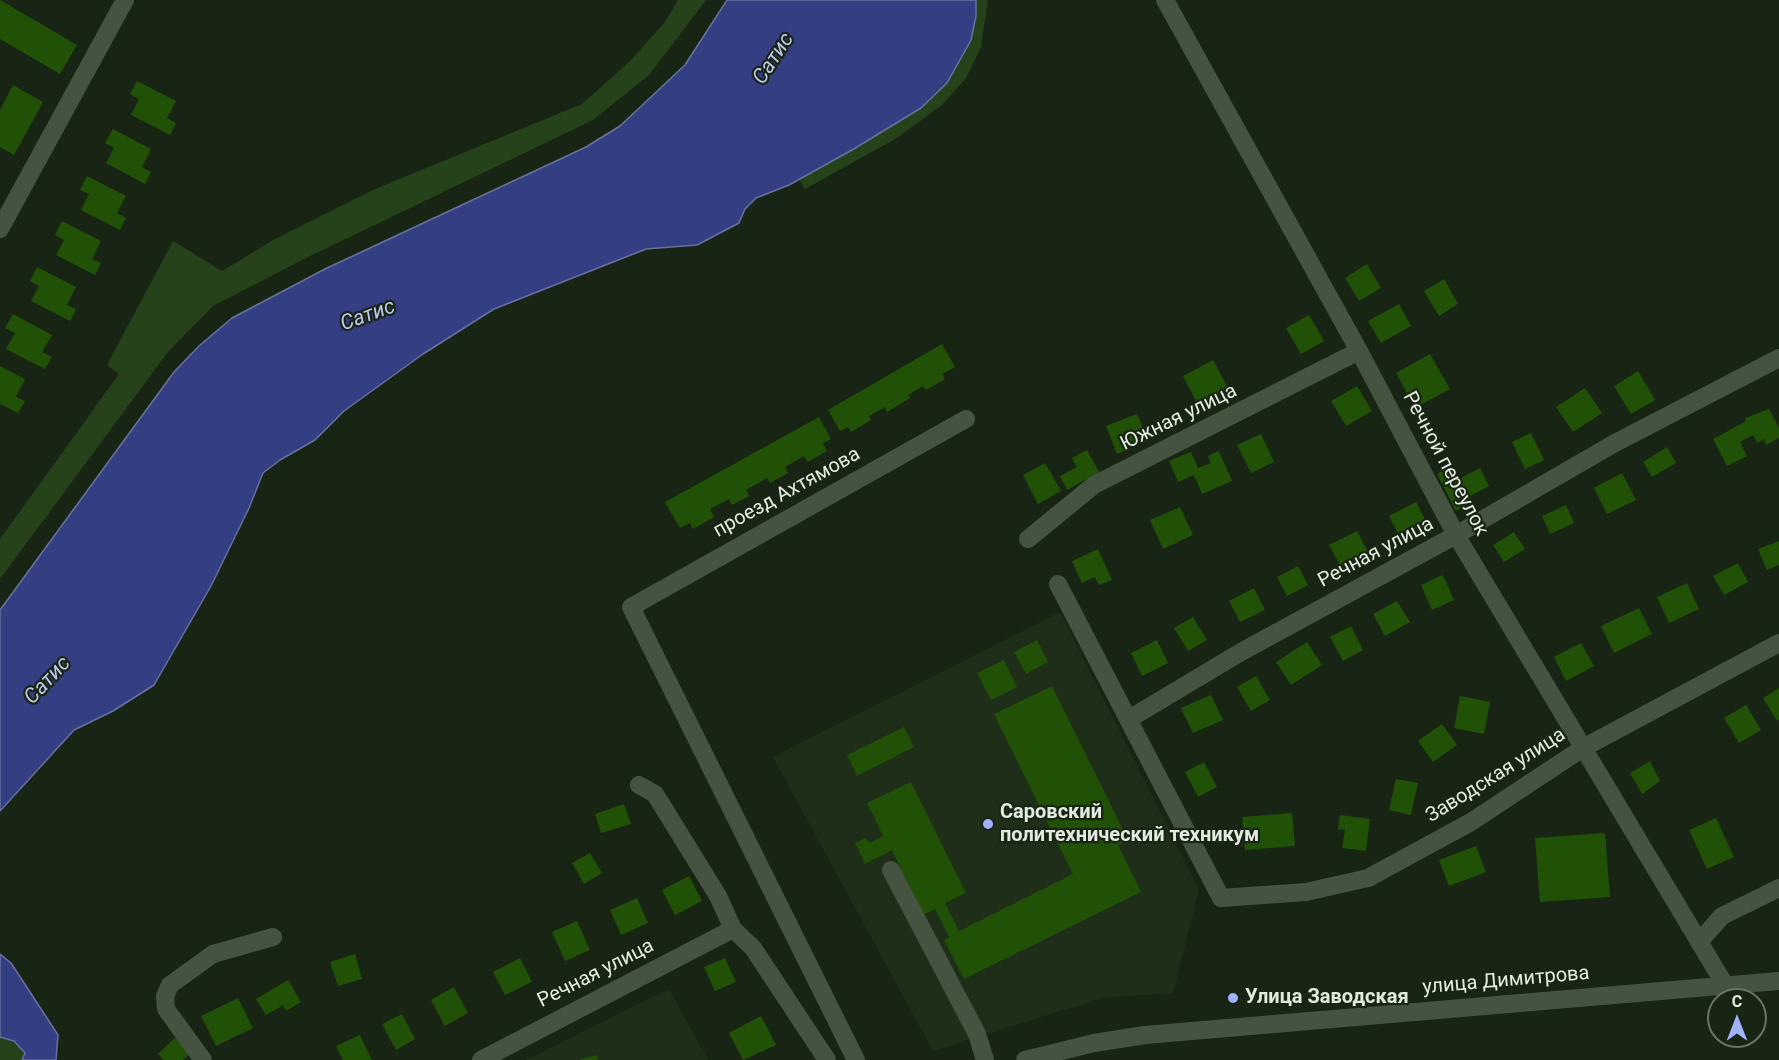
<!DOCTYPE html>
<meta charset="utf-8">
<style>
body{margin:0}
#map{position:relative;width:1779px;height:1060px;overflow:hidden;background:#192514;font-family:Roboto,sans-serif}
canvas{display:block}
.north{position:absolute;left:1707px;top:988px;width:60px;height:60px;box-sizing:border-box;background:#192514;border:2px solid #6a7466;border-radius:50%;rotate:0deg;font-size:16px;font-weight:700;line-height:24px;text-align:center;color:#e3ebe0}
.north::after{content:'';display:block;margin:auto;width:21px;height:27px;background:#a1b2fd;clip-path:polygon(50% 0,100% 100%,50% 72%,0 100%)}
</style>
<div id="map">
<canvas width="1779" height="1060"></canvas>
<div class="north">С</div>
</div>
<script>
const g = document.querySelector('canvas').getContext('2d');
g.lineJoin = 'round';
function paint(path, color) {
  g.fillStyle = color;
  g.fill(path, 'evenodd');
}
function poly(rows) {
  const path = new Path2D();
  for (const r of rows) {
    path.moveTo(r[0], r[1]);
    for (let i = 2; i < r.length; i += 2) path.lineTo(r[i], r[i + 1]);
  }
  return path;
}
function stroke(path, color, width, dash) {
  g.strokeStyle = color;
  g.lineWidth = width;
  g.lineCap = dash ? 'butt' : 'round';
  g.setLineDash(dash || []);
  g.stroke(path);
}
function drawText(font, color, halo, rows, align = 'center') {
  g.font = font + ' Roboto,sans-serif';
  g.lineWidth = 4.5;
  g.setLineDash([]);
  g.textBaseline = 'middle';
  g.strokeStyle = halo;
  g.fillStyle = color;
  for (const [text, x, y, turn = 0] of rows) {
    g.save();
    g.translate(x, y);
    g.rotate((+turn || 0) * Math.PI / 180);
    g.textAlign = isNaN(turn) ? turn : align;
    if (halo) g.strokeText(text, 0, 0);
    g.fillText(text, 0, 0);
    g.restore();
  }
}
paint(poly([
 [1060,612,1199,890,1173,993,1102,998,933,1051,773,757],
 [669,989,708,1060,525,1060]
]), '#1e2e18');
paint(poly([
 [678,0,706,0,649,75,593,120,304,259,213,306,168,352,0,579,0,539,119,374,107,365,173,241,222,271,275,239,375,189,582,104,629,62,665,22],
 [976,0,988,0,981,47,966,78,942,105,897,138,805,189,799,179,921,108,976,16],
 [0,1037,14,1041,25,1054,22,1060,0,1060]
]), '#26421a');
const water = poly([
 [727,0,976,0,976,16,971,40,947,83,921,108,852,150,789,185,756,198,745,209,739,223,697,245,646,249,494,309,423,354,344,411,315,440,280,460,263,473,249,508,211,586,154,685,113,711,74,730,0,811,0,610,174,372,199,346,232,318,325,269,586,147,620,126,685,65,727,0],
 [0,954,11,963,58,1035,56,1060,22,1060,25,1053,14,1041,0,1037,0,954]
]);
paint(water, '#343e83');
stroke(water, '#68729f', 1.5);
paint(poly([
 [0,0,77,45,60,74,0,39],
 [137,81,176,101,167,118,176,123,170,135,131,115,139,99,130,94],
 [13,85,43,102,14,155,0,147,0,110],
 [113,129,151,149,142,167,151,172,145,184,106,163,114,148,105,143],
 [87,176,126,196,117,213,126,218,120,230,81,210,89,194,80,190],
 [62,221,101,241,92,259,101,263,95,275,56,255,64,240,55,235],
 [1367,264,1381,288,1359,301,1345,278],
 [37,267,76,287,67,305,76,309,70,321,31,301,39,286,30,281],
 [1444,279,1458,304,1439,316,1424,291],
 [1399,304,1411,326,1381,343,1368,321],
 [13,314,52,335,42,352,52,357,45,369,6,349,15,333,5,328],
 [1309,315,1324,341,1301,354,1286,328],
 [942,344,955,367,942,374,945,379,926,390,923,386,908,395,910,398,887,412,885,407,869,416,871,420,851,432,848,427,840,431,828,410],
 [1430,354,1450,389,1415,408,1396,373],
 [1213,360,1229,390,1199,407,1183,376],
 [0,366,25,379,16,397,25,401,18,413,0,404],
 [1638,371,1655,400,1631,414,1614,386],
 [1357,386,1372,411,1346,426,1331,401],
 [1585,388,1602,413,1573,432,1556,407],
 [1769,409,1779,428,1779,438,1766,445,1764,439,1757,443,1753,435,1740,442,1747,456,1727,466,1713,439,1746,421,1745,418],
 [1137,414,1148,441,1117,454,1106,426],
 [819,417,831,439,823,443,827,451,808,462,804,456,785,467,788,473,770,483,767,478,746,490,749,496,732,505,729,499,710,509,714,517,693,529,690,523,680,528,665,502],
 [1531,433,1544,460,1525,469,1512,442],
 [1261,434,1274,462,1251,473,1237,445],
 [1667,447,1676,463,1652,477,1643,462],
 [1087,450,1099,472,1067,490,1060,476,1077,467,1072,458],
 [1219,451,1232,481,1202,494,1194,475,1178,482,1169,461,1191,452,1198,468,1211,463,1208,456],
 [1045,463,1061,491,1038,504,1023,475],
 [1451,466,1459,479,1480,468,1489,486,1470,496,1473,502,1456,511,1437,474],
 [1622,473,1636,500,1607,514,1594,488],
 [1416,502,1427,523,1400,537,1389,516],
 [1566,505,1574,523,1550,534,1542,516],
 [1180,507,1193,535,1163,549,1150,520],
 [1357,531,1369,554,1342,569,1329,545],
 [1514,532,1525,549,1504,562,1493,545],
 [1779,541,1779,565,1767,570,1758,549],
 [1098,549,1112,580,1099,585,1095,577,1082,583,1072,561],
 [1738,563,1748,582,1724,595,1713,576],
 [1298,566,1308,585,1287,596,1277,577],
 [1443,575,1454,600,1432,610,1421,585],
 [1687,583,1699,609,1669,623,1657,597],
 [1254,588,1265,610,1240,622,1229,601],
 [1397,601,1410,622,1385,636,1373,614],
 [1639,608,1652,634,1614,653,1601,626],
 [1193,617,1207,640,1188,651,1174,628],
 [1351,626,1363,650,1343,661,1330,637],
 [1037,640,1048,662,1026,674,1014,652],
 [1157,640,1168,663,1142,676,1131,653],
 [1307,642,1322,665,1291,685,1276,662],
 [1581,643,1594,666,1566,681,1554,657],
 [1004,660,1017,687,991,700,977,673],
 [1256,676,1270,700,1251,711,1237,687],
 [1052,686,1128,840,1118,845,1141,892,964,979,944,940,949,937,935,909,923,915,892,850,865,864,855,843,866,838,869,843,883,836,867,803,911,782,966,893,945,903,959,931,1073,874,994,714],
 [1779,688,1779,719,1777,721,1763,698],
 [1211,695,1223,720,1193,733,1181,708],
 [1460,696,1490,702,1484,734,1454,728],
 [1746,705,1761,730,1739,743,1724,718],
 [1442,724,1457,745,1433,762,1418,741],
 [904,727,914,747,857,776,847,755],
 [1650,761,1660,781,1642,794,1630,773],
 [1204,762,1217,787,1198,797,1185,772],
 [1396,779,1418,783,1411,815,1389,810],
 [624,804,631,824,601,833,595,814],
 [1292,813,1295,846,1245,850,1242,817],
 [1340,815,1370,819,1366,851,1342,848,1345,830,1338,829],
 [1716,818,1734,857,1707,869,1689,830],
 [1605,833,1610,897,1540,902,1535,838],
 [1476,846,1486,872,1449,886,1439,860],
 [590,853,602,873,584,884,572,863],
 [689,876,702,901,675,915,662,890],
 [637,898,648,923,621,935,610,910],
 [577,921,590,950,565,961,552,932],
 [355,954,362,979,338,986,330,962],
 [520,958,532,982,505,995,493,972],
 [725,958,736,982,715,991,704,967],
 [288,980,301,1002,286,1011,283,1005,266,1015,256,999],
 [454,987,468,1013,445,1026,431,1000],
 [238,998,253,1028,216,1046,201,1016],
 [402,1014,415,1039,396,1050,382,1024],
 [761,1016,776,1045,743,1060,729,1033],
 [360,1035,372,1060,343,1060,336,1046],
 [177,1036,192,1052,183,1060,164,1060,158,1054],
 [597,1055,598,1060,581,1060,581,1059]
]), '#215106');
stroke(poly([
 [1165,0,1359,351,1456,535,1725,985],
 [0,229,125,0],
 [1028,539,1094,485,1359,351],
 [1058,584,1221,898,1306,892,1368,878,1471,822,1583,748,1779,643],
 [1129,719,1241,652,1456,535,1615,443,1779,358],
 [639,785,655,794,718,896,733,929,753,948,827,1060],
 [891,870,977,1034,985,1060],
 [1699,942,1722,916,1779,888],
 [203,1060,166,1009,165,996,170,985,213,954,273,937],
 [481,1060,733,929],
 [856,1060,631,607,966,419],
 [1025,1060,1094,1043,1145,1035,1779,981]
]), '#455341', 18);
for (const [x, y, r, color] of [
 [988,824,6,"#a1b2fd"],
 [1233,998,6,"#a1b2fd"]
]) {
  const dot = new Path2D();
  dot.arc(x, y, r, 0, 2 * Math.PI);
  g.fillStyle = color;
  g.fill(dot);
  stroke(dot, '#192514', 2);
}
drawText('20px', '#e3ebe0', '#192514', [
 ["Южная улица",1179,418,-26],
 ["Речной переулок",1445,464,62],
 ["проезд Ахтямова",787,493,-29],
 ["Речная улица",1376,553,-28],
 ["Заводская улица",1496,776,-32],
 ["Речная улица",596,974,-27],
 ["улица Димитрова",1506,981,-5]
]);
drawText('bold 20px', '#e3ebe0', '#192514', [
 ["Саровский",1000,813],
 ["политехнический техникум",1000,836],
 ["Улица Заводская",1245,998]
], 'left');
drawText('italic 21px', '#bcc7ef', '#192514', [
 ["Сатис",774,59,-57],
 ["Сатис",368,316,-20],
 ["Сатис",48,681,-47]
]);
</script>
